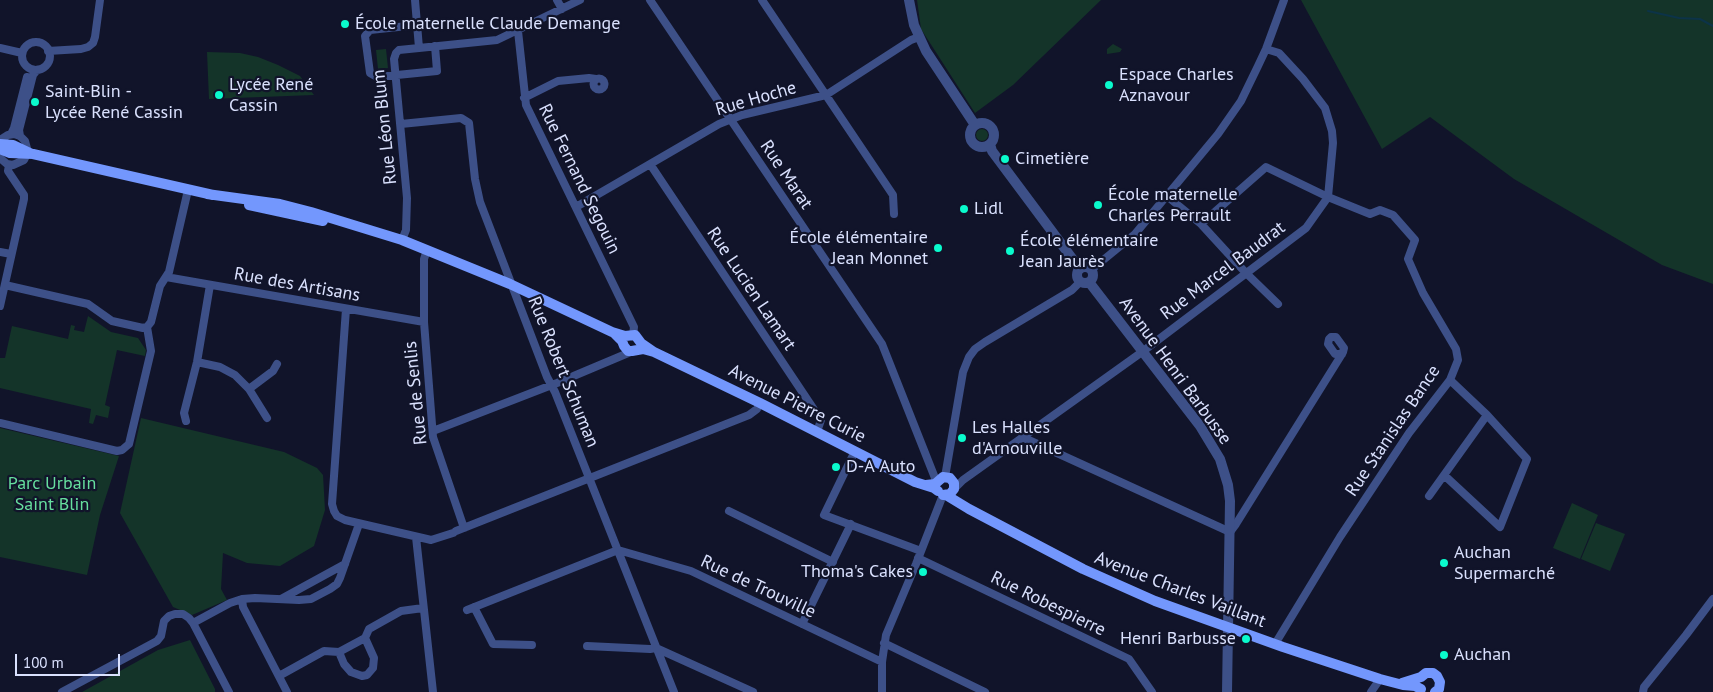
<!DOCTYPE html>
<meta charset="utf-8">
<style>
body{margin:0}
#map{position:relative;width:1713px;height:692px;overflow:hidden;background:#11142a;font-family:"PT Sans",sans-serif}
canvas{display:block}
.scale{position:absolute;left:15px;top:654px;width:105px;height:22px;box-sizing:border-box;border:2px solid #dae1fe;border-top:0;padding-left:6px;font-size:15px;line-height:18px;white-space:nowrap;color:#dae1fe;-webkit-text-stroke:4px #11142a;paint-order:stroke}
</style>
<div id="map">
<canvas width="1713" height="692"></canvas>
<div class="scale">100 m</div>
</div>
<script>
const g = document.querySelector('canvas').getContext('2d');
g.lineJoin = 'round';
function paint(path, color) {
  g.fillStyle = color;
  g.fill(path, 'evenodd');
}
function poly(rows) {
  const path = new Path2D();
  for (const r of rows) {
    if (r.length === 3) {
      path.moveTo(r[0] + r[2], r[1]);
      path.arc(r[0], r[1], r[2], 0, 2 * Math.PI);
      continue;
    }
    path.moveTo(r[0], r[1]);
    for (let i = 2; i < r.length; i += 2) path.lineTo(r[i], r[i + 1]);
  }
  return path;
}
function stroke(path, color, width, dash) {
  g.strokeStyle = color;
  g.lineWidth = width;
  g.lineCap = dash ? 'butt' : 'round';
  g.setLineDash(dash || []);
  g.stroke(path);
}
function drawText(font, color, halo, rows, align = 'center') {
  g.font = font + ' "PT Sans",sans-serif';
  g.lineWidth = 4.5;
  g.setLineDash([]);
  g.textBaseline = 'middle';
  g.strokeStyle = halo;
  g.fillStyle = color;
  for (const [text, x, y, turn = 0] of rows) {
    g.save();
    g.translate(x, y);
    g.rotate((+turn || 0) * Math.PI / 180);
    g.textAlign = isNaN(turn) ? turn : align;
    if (halo) g.strokeText(text, 0, 0);
    g.fillText(text, 0, 0);
    g.restore();
  }
}
paint(poly([
 [917,0,1101,0,1013,85,975,113,921,29],
 [1301,0,1713,0,1713,284,1662,265,1514,179,1430,117,1382,149],
 [1113,44,1122,49,1120,52,1107,54,1107,49],
 [386,49,388,68,378,69,376,50],
 [207,52,240,53,258,57,278,65,300,76,314,95,209,99],
 [982,135,6],
 [88,316,111,332,138,338,146,350,145,356,117,350,105,405,110,407,108,418,96,415,93,424,89,423,91,409,0,388,0,358,5,358,12,326,68,339,71,325,75,326,74,330,84,332],
 [141,418,284,452,317,468,323,475,325,510,314,546,280,566,247,563,223,553,221,589,227,600,192,615,173,607,120,513],
 [0,428,119,456,100,515,87,575,0,557],
 [1572,503,1598,515,1580,559,1553,548],
 [1596,523,1625,534,1610,571,1581,559],
 [190,640,215,689,215,692,82,692,158,650]
]), '#143429');
stroke(poly([
 [1648,11,1679,18,1700,19,1713,26]
]), '#0c3348', 2);
stroke(poly([
 [557,0,562,9],
 [650,0,882,344,935,478,938,481],
 [762,0,893,195,894,214],
 [417,25,370,30,365,36,370,73,377,77,437,71,435,46],
 [518,31,526,105,634,327,633,335],
 [36,56,14],
 [0,48,22,53],
 [419,48,497,40,580,0],
 [48,51,81,49,88,47,93,43,95,37,100,0],
 [599,84,5.5],
 [524,98,558,81,589,78,596,79],
 [401,124,461,118,469,123,475,179,480,202,547,377,555,392,674,692],
 [11,134,14,128,27,77],
 [20,136,19,130,33,75,37,70],
 [0,140,8,135,14,134,20,136,25,141,28,152,24,160,13,165,7,164,0,158],
 [650,164,821,420,817,432],
 [1168,197,1201,224,1245,272,1278,304],
 [576,207,719,124,742,115,826,95,911,40,919,37],
 [1201,224,1266,167,1328,197,1370,214,1380,210,1393,215,1415,240,1408,259,1423,293,1456,349,1458,360,1450,380,1409,433,1340,537,1275,644],
 [402,240,406,230,407,198,394,59,396,53,399,50,419,48,415,0],
 [427,250,424,259,424,322,433,437,464,528],
 [0,252,11,254],
 [1091,270,1135,234,1218,134,1241,101,1258,66,1266,49,1284,0],
 [166,277,424,322],
 [5,285,88,304,112,321,143,328,147,327],
 [0,306,24,199,24,195,8,171,9,165],
 [346,309,332,504,334,511,337,516,345,520,427,539,431,540,453,533],
 [147,327,151,322,160,286,169,272,188,190],
 [197,362,220,367,235,375,249,389,267,418],
 [249,389,273,371,277,364],
 [186,421,184,413,197,362,210,285],
 [0,423,117,451,122,450,129,444,151,351,147,327],
 [433,431,557,383,633,351],
 [1022,437,1230,532,1236,524,1342,354,1343,352,1344,348,1336,337,1331,337,1329,339,1328,344,1335,354,1342,354],
 [855,451,824,515,921,551],
 [1444,475,1500,527,1527,459,1487,415,1450,380],
 [945,477,963,372,969,357,975,349,985,342,1072,290,1080,282],
 [954,489,963,480,1142,352,1306,228,1328,197,1333,143,1332,131,1325,108,1303,79,1279,53,1266,49],
 [1429,496,1487,415],
 [729,511,833,562],
 [456,531,749,415,757,409,760,403],
 [416,537,433,692],
 [918,558,1129,659,1152,692],
 [242,599,243,607,287,692],
 [281,599,345,564],
 [474,607,493,644,532,645],
 [467,610,618,550,691,571,882,662],
 [193,623,230,603,242,599,255,598,299,600,311,599,330,589,337,584,340,578,359,524],
 [802,624,851,524],
 [884,643,985,692],
 [587,646,650,649,656,648,753,692],
 [339,652,365,638,369,629,401,611,423,608],
 [339,652,344,664,351,672,362,676,367,675,373,668,374,658,365,638],
 [279,676,324,651,339,652],
 [62,692,157,641,161,636,164,621,169,616,175,614,183,614,189,618,193,623,229,692],
 [882,692,882,662,886,635,916,564,943,495],
 [1371,692,1380,679],
 [1643,692,1644,687,1686,635,1713,599]
]), '#3d5088', 8);
stroke(poly([
 [909,0,914,25,926,51,975,125],
 [982,135,12],
 [990,144,992,151,1080,269],
 [1085,275,8],
 [1089,282,1200,426,1220,459,1228,485,1230,501,1227,692]
]), '#3d5088', 10);
stroke(poly([
 [0,144,13,145,32,154],
 [0,149,10,153,33,154,213,195],
 [207,194,280,204,311,212,402,240,510,284,612,332,625,336,635,335,641,343,654,352],
 [249,205,323,221],
 [615,334,622,341,624,346,628,351,632,351,643,349,654,352,760,403,915,482,934,488,938,491],
 [926,485,935,484,943,477,950,478,954,483,954,489,950,494,943,495],
 [946,495,969,509,1083,569,1155,601,1283,647,1380,679,1403,685,1415,686,1421,689],
 [1402,683,1421,677,1426,673,1433,673,1437,676,1440,682,1439,689,1435,692]
]), '#7397fd', 10);
for (const [x, y, r, color] of [
 [345,24,5,"#0afbcd"],
 [1109,85,5,"#0afbcd"],
 [219,95,5,"#0afbcd"],
 [35,102,5,"#0afbcd"],
 [1005,159,5,"#0afbcd"],
 [1098,205,5,"#0afbcd"],
 [964,209,5,"#0afbcd"],
 [938,248,5,"#0afbcd"],
 [1010,251,5,"#0afbcd"],
 [962,438,5,"#0afbcd"],
 [836,467,5,"#0afbcd"],
 [1444,563,5,"#0afbcd"],
 [923,572,5,"#0afbcd"],
 [1246,639,5,"#0afbcd"],
 [1444,655,5,"#0afbcd"]
]) {
  const dot = new Path2D();
  dot.arc(x, y, r, 0, 2 * Math.PI);
  g.fillStyle = color;
  g.fill(dot);
  stroke(dot, '#11142a', 2);
}
drawText('18px', '#dae1fe', '#11142a', [
 ["École maternelle Claude Demange",355,24],
 ["Espace Charles",1119,75],
 ["Aznavour",1119,96],
 ["Lycée René",229,85],
 ["Cassin",229,106],
 ["Saint-Blin -",45,92],
 ["Lycée René Cassin",45,113],
 ["Cimetière",1015,159],
 ["École maternelle",1108,195],
 ["Charles Perrault",1108,216],
 ["Lidl",974,209],
 ["École élémentaire",928,238,"right"],
 ["Jean Monnet",928,259,"right"],
 ["École élémentaire",1020,241],
 ["Jean Jaurès",1020,262],
 ["Les Halles",972,428],
 ["d'Arnouville",972,449],
 ["D-A Auto",846,467],
 ["Auchan",1454,553],
 ["Supermarché",1454,574],
 ["Thoma's Cakes",913,572,"right"],
 ["Henri Barbusse",1236,639,"right"],
 ["Auchan",1454,655]
], 'left');
drawText('18px', '#dae1fe', '#11142a', [
 ["Rue Hoche",756,99,-16],
 ["Rue Léon Blum",385,127,-96],
 ["Rue Marat",786,175,56],
 ["Rue Fernand Segouin",579,179,64],
 ["Rue Marcel Baudrat",1223,271,-37],
 ["Rue des Artisans",297,285,10],
 ["Rue Lucien Lamart",751,289,56],
 ["Avenue Henri Barbusse",1175,371,54],
 ["Rue Robert Schuman",563,372,68],
 ["Rue de Senlis",416,393,-96],
 ["Avenue Pierre Curie",797,404,27],
 ["Rue Stanislas Bance",1393,431,-56],
 ["Rue de Trouville",758,587,25],
 ["Avenue Charles Vaillant",1180,590,21],
 ["Rue Robespierre",1048,604,26]
]);
drawText('18px', '#66df9e', '#11142a', [
 ["Parc Urbain",52,484],
 ["Saint Blin",52,505]
]);
</script>
